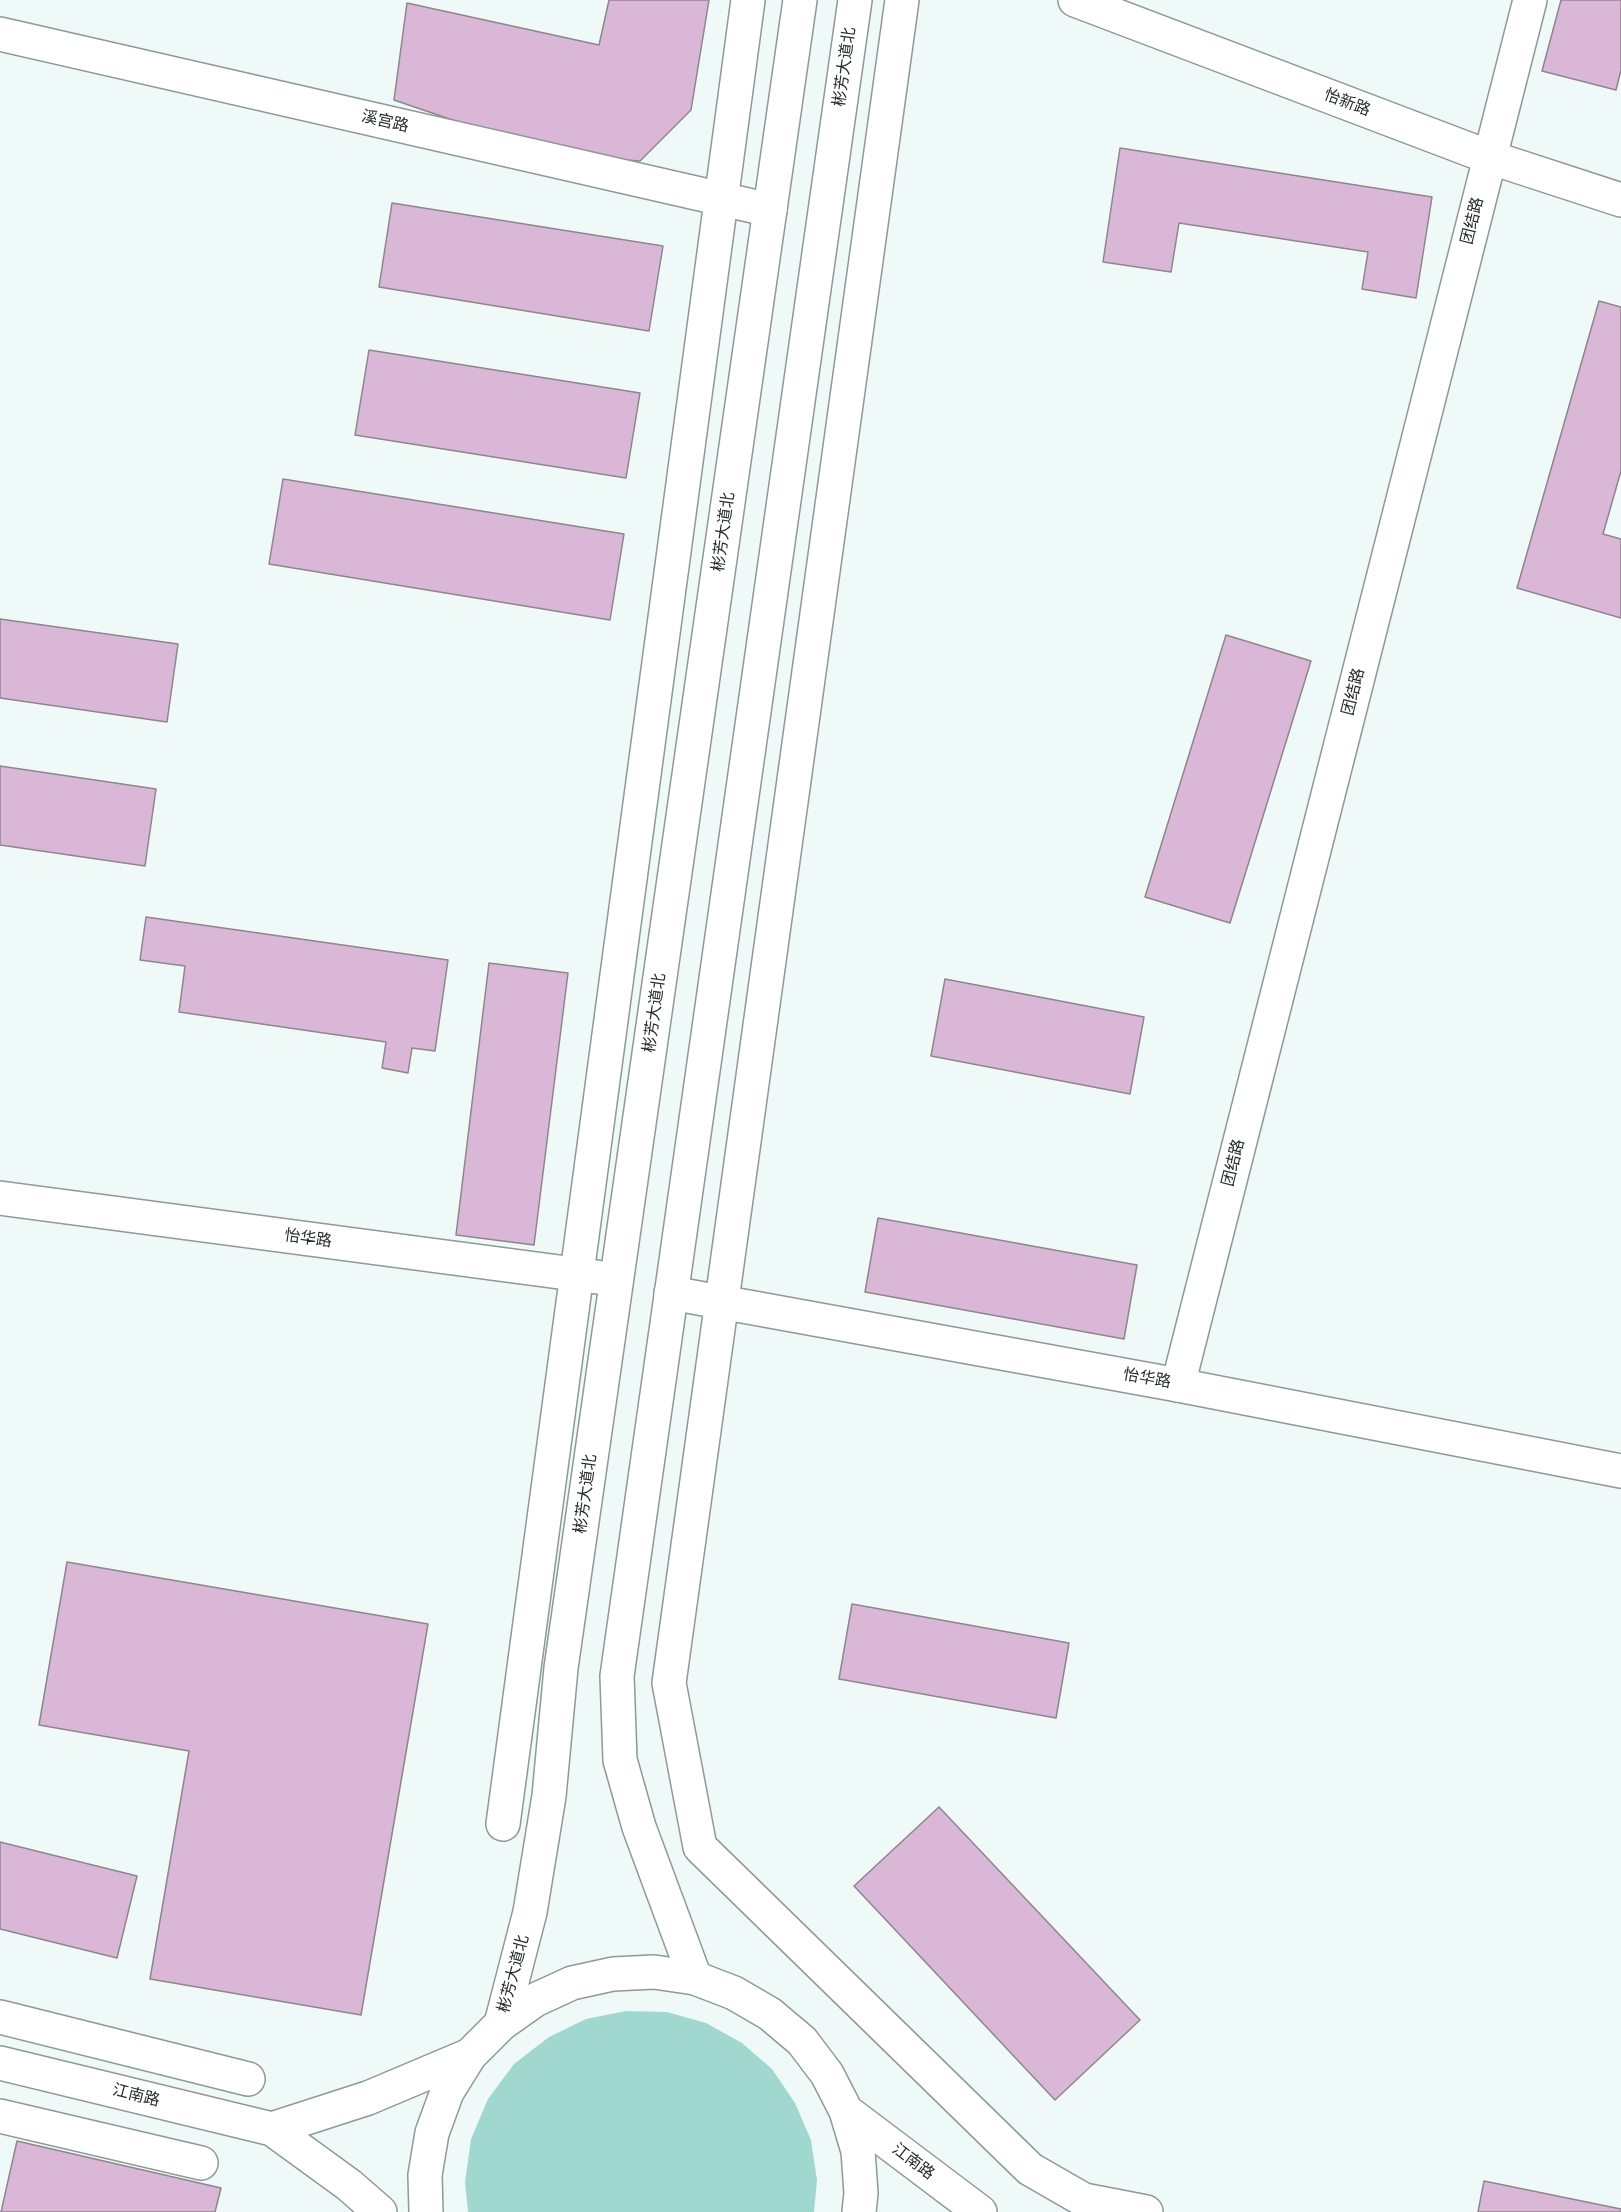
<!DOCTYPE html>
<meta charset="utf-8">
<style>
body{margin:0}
canvas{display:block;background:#effaf8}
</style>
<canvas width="1621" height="2212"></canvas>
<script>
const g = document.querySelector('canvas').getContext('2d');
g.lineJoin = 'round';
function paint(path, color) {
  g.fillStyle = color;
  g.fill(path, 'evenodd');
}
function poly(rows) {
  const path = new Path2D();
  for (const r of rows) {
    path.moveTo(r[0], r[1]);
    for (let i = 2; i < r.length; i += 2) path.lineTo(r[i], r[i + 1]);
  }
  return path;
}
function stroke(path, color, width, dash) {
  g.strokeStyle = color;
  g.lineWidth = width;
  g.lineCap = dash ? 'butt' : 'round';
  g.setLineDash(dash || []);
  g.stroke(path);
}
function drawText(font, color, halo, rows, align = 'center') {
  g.font = font + ' "Archivo Narrow","Noto Sans SC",sans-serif';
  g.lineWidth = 4.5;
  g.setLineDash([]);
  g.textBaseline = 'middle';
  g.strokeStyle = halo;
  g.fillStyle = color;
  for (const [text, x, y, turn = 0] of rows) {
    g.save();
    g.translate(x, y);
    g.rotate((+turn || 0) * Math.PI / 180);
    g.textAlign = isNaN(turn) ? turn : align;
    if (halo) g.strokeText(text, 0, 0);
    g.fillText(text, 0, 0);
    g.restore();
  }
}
paint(poly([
 [626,2011,667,2012,706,2023,742,2043,772,2069,795,2103,811,2140,817,2180,814,2212,468,2212,465,2182,471,2139,488,2099,514,2064,549,2037,586,2019]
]), '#a0d8cf');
const building = poly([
 [609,0,709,0,691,110,640,161,555,155,394,100,407,3,599,45,609,0],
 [1561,0,1621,0,1621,70,1616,90,1542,71,1561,0],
 [1120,148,1432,197,1416,298,1362,289,1368,252,1179,223,1171,272,1103,262,1120,148],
 [392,203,663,246,649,331,379,287,392,203],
 [1599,301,1621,307,1621,471,1603,534,1621,539,1621,618,1517,588,1599,301],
 [369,350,640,393,626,478,355,435,369,350],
 [283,479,624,534,610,620,269,564,283,479],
 [0,619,178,644,167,722,0,698,0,619],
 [1226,635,1311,661,1230,923,1145,897,1226,635],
 [0,766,156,789,145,866,0,845,0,766],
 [146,917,448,960,435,1051,412,1048,408,1073,382,1068,386,1042,179,1012,185,966,140,960,146,917],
 [489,963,568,973,534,1245,456,1235,489,963],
 [945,979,1144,1017,1130,1094,931,1056,945,979],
 [878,1218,1137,1265,1124,1339,865,1292,878,1218],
 [67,1562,428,1624,361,2015,150,1979,189,1751,39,1725,67,1562],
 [852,1604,1069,1643,1056,1718,839,1679,852,1604],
 [939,1807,1140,2020,1055,2100,854,1886,939,1807],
 [0,1842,137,1876,117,1958,0,1929,0,1842],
 [17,2141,221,2188,215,2212,1,2212,17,2141],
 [1484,2181,1621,2209,1621,2212,1478,2212,1484,2181]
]);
paint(building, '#dbb7d7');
stroke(building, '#8d868c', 1.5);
const street = poly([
 [902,0,669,1683,700,1847,1030,2169,1084,2200,1146,2212],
 [1075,0,1489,157,1621,200],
 [0,1198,597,1277],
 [671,1293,1178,1385,1621,1471],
 [503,1824,748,0],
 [0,2017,248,2079],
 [0,2116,201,2163]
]);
const secondary = poly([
 [0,34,770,210],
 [1178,1385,1530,0],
 [0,2063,272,2129,349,2185,380,2212],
 [846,2111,980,2212],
 [272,2129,368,2098,470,2055],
 [426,2212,425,2175,432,2133,447,2092,470,2055,501,2024,535,2000,572,1983,613,1974,654,1972,695,1978,734,1993,770,2014,802,2041,827,2074,846,2111,858,2151,861,2193,859,2212]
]);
const primary = poly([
 [695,1978,639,1827,620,1760,617,1676,855,0],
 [501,2024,530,1912,549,1796,561,1668,800,0]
]);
stroke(street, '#8f9997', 36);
stroke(secondary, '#8f9997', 36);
stroke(primary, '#8f9997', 36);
stroke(street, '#fff', 33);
stroke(secondary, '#fff', 33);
stroke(primary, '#fff', 33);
drawText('16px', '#272b2b', '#fff', [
 ["彬芳大道北",845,67,-82],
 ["怡新路",1347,103,21],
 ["溪宫路",385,122,13],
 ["团结路",1473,221,-76],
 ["彬芳大道北",724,532,-82],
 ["团结路",1354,692,-76],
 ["彬芳大道北",655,1013,-82],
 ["团结路",1234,1163,-76],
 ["怡华路",308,1239,8],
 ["怡华路",1147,1379,10],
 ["彬芳大道北",586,1494,-82],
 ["彬芳大道北",514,1974,-75],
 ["江南路",136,2096,14],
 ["江南路",913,2162,37]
]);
</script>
